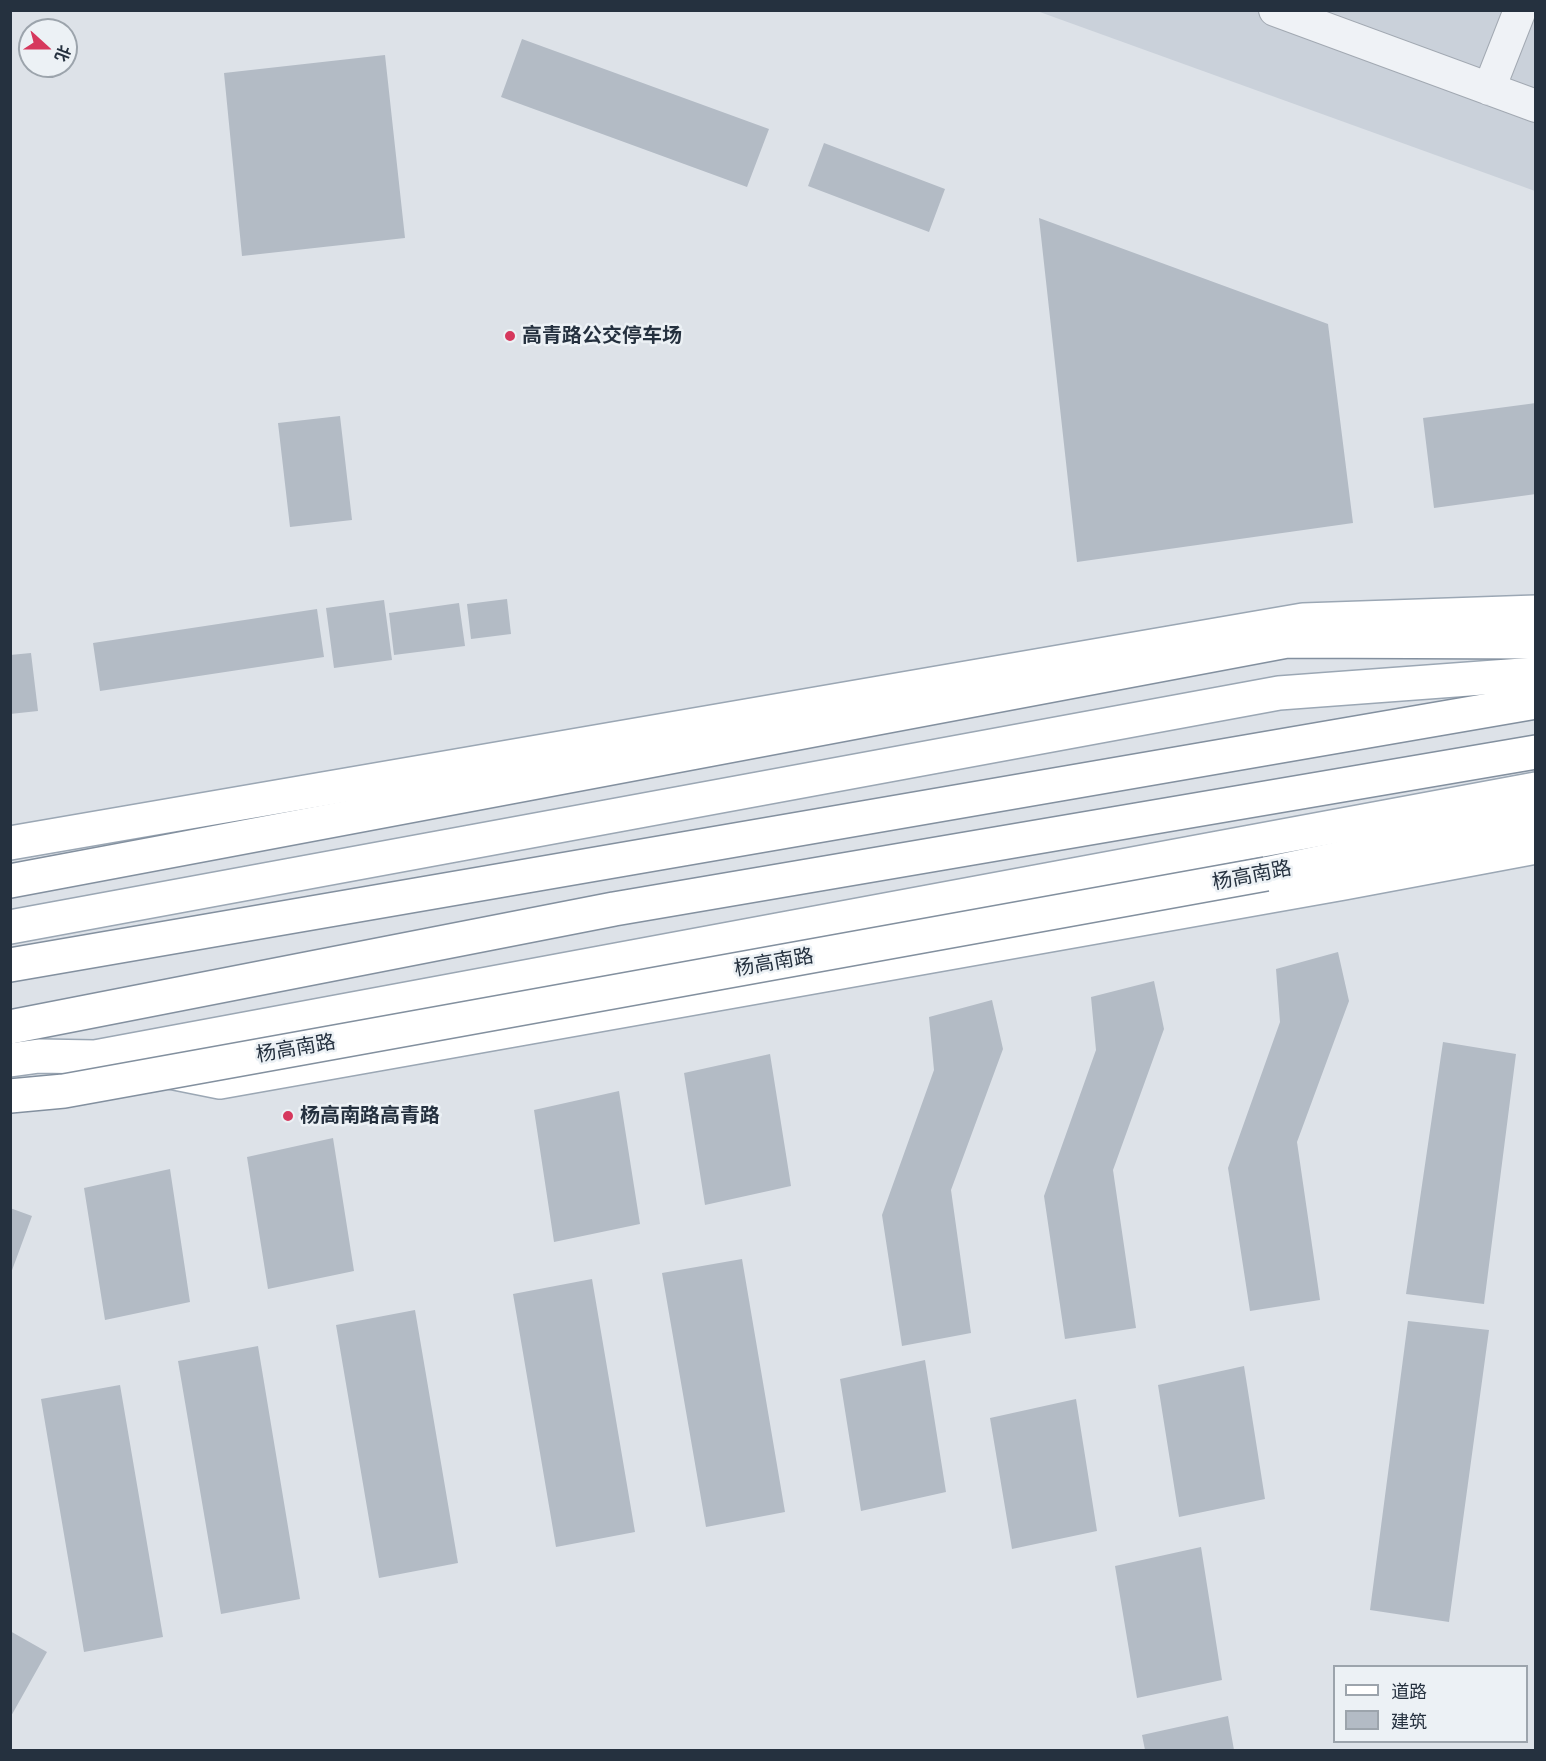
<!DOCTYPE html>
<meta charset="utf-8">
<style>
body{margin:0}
#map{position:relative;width:1546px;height:1761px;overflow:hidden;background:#dde2e8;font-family:"Open Sans","Noto Sans SC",sans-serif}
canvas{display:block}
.frame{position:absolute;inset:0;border:12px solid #25313f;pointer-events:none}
.legend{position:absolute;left:1333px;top:1665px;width:195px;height:78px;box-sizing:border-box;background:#ecf1f5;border:2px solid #9ca4ac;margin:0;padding:8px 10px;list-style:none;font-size:18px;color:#25313f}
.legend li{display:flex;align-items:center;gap:12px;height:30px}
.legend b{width:30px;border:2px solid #9ca4ac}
.north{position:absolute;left:18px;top:18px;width:60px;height:60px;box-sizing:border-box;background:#ecf1f5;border:2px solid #9ca4ac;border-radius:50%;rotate:111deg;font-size:16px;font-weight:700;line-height:24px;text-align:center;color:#25313f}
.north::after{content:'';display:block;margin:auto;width:21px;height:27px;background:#d6385d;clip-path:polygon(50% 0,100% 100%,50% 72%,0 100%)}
</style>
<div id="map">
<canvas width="1546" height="1761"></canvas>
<div class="frame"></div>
<ul class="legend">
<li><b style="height:8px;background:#fff"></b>道路</li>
<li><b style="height:16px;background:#b3bbc5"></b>建筑</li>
</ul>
<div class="north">北</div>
</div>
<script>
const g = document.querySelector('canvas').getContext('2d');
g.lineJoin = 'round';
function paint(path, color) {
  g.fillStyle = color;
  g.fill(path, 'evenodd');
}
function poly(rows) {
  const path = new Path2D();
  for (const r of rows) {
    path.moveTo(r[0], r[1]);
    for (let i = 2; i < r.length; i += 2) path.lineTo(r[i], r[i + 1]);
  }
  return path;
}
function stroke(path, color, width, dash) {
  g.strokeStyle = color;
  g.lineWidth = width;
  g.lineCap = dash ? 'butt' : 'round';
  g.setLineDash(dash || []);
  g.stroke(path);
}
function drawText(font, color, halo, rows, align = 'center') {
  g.font = font + ' "Open Sans","Noto Sans SC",sans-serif';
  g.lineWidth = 5;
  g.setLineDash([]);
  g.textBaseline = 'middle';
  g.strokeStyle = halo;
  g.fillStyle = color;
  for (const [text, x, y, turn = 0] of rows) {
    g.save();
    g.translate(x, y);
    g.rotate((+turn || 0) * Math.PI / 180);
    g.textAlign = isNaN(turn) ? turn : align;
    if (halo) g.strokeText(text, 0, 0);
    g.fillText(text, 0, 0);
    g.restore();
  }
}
paint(poly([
 [1037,11,1535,11,1535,191]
]), '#cad1da');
paint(poly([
 [522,39,769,129,747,187,501,97],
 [385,55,405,238,242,256,224,73],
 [824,143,945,189,929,232,808,186],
 [1039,218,1328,324,1353,523,1077,562],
 [1536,403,1536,494,1434,508,1423,418],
 [340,416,352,520,290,527,278,423],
 [507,599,511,634,471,639,467,604],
 [384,600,392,660,334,668,326,608],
 [459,603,465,646,394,655,389,613],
 [317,609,324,657,100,691,93,643],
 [31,653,38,711,10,714,10,655],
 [1338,952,1349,1001,1297,1142,1320,1300,1250,1311,1228,1168,1280,1022,1276,969],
 [1154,981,1164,1029,1113,1170,1136,1328,1065,1339,1044,1196,1096,1050,1091,997],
 [992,1000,1003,1049,951,1190,971,1333,902,1346,882,1215,934,1070,929,1017],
 [1443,1042,1516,1054,1484,1304,1406,1294],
 [770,1054,791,1186,705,1205,684,1073],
 [619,1091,640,1224,554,1242,534,1110],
 [333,1138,354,1271,268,1289,247,1157],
 [170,1169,190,1302,105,1320,84,1188],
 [10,1208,32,1216,11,1273,10,1273],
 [742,1259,785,1512,706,1527,662,1273],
 [592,1279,635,1532,556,1547,513,1294],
 [415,1310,458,1563,379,1578,336,1325],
 [1408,1321,1489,1330,1449,1622,1370,1610],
 [258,1346,300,1599,221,1614,178,1361],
 [925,1360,946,1492,861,1511,840,1379],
 [1244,1366,1265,1499,1179,1517,1158,1385],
 [120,1385,163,1637,84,1652,41,1399],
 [1076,1399,1097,1531,1012,1549,990,1418],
 [1201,1547,1222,1680,1137,1698,1115,1566],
 [10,1631,47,1652,10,1718],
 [1228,1716,1234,1750,1145,1750,1142,1735]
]), '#b3bbc5');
const minor = poly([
 [1275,10,1536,106],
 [1489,89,1520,10]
]);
const major = poly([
 [10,843,1303,620,1536,612],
 [10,927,1279,693,1536,674],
 [10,1060,39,1056,95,1057,1536,789],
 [170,1072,220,1082,1344,883,1536,847]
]);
const highway = poly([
 [1266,874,1536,817],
 [10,881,1287,641,1536,642],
 [10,965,1536,702],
 [10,1027,614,909,1536,752]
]);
stroke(minor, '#a2a9b2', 34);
stroke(major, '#9ba7b4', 36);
stroke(highway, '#83909f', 36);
stroke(minor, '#eff2f6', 32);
stroke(major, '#fff', 33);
stroke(highway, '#fff', 33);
const highwayBridge = poly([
 [10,1096,64,1091,1266,874]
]);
stroke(highwayBridge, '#83909f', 36, []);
stroke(highwayBridge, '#fff', 33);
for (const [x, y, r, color] of [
 [510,336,6,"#d6385d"],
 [288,1116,6,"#d6385d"]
]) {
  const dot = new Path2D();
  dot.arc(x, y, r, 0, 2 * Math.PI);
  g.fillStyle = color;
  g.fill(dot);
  stroke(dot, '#ecf1f5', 2);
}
drawText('bold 20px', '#25313f', '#ecf1f5', [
 ["高青路公交停车场",522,336],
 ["杨高南路高青路",300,1116]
], 'left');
drawText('20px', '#25313f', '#ecf1f5', [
 ["杨高南路",1252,876,-11],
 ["杨高南路",774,963,-10],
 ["杨高南路",296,1049,-10]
]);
</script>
